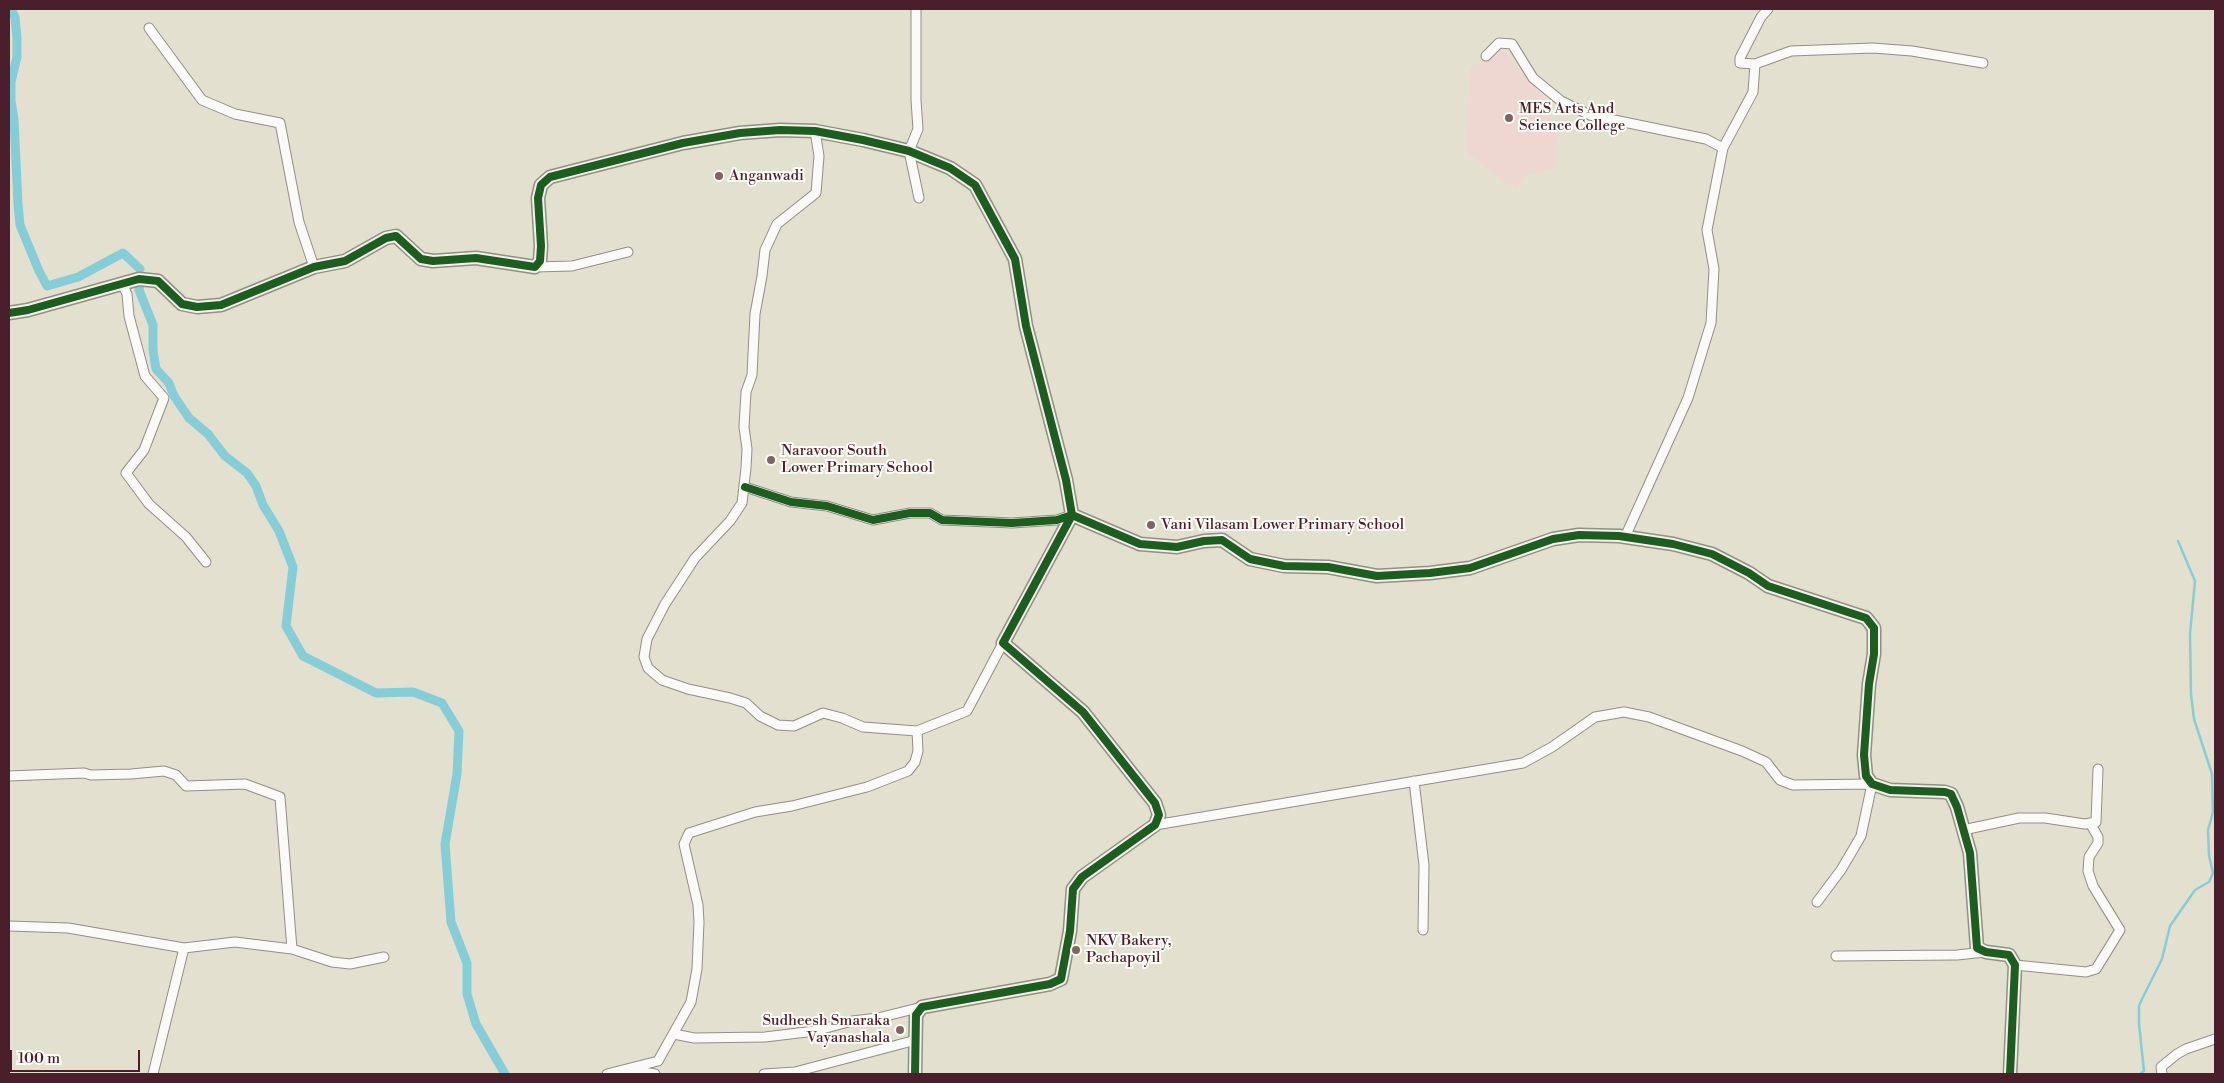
<!DOCTYPE html>
<style>
body{margin:0}
#map{position:relative;width:2224px;height:1083px;overflow:hidden;background:#e3e0d0;font-family:"Libre Bodoni",serif}
canvas{display:block}
.frame{position:absolute;inset:0;border:10px solid #4a1f2b;pointer-events:none}
.scale{position:absolute;left:10px;top:1050px;width:130px;height:22px;box-sizing:border-box;border:2px solid #4a1f2b;border-top:0;padding-left:6px;font-size:15px;line-height:18px;white-space:nowrap;color:#4a1f2b;-webkit-text-stroke:4px #fdfcf7;paint-order:stroke}
</style>
<div id="map">
<canvas width="2224" height="1083"></canvas>
<div class="frame"></div>
<div class="scale">100 m</div>
</div>
<script>
const g = document.querySelector('canvas').getContext('2d');
g.lineJoin = 'round';
function paint(path, color) {
  g.fillStyle = color;
  g.fill(path, 'evenodd');
}
function poly(rows) {
  const path = new Path2D();
  for (const r of rows) {
    path.moveTo(r[0], r[1]);
    for (let i = 2; i < r.length; i += 2) path.lineTo(r[i], r[i + 1]);
  }
  return path;
}
function stroke(path, color, width, dash) {
  g.strokeStyle = color;
  g.lineWidth = width;
  g.lineCap = dash ? 'butt' : 'round';
  g.setLineDash(dash || []);
  g.stroke(path);
}
function drawText(font, color, halo, rows, align = 'center') {
  g.font = font + ' "Libre Bodoni",serif';
  g.lineWidth = 4;
  g.setLineDash([]);
  g.textBaseline = 'middle';
  g.strokeStyle = halo;
  g.fillStyle = color;
  for (const [text, x, y, turn = 0] of rows) {
    g.save();
    g.translate(x, y);
    g.rotate((+turn || 0) * Math.PI / 180);
    g.textAlign = isNaN(turn) ? turn : align;
    if (halo) g.strokeText(text, 0, 0);
    g.fillText(text, 0, 0);
    g.restore();
  }
}
paint(poly([
 [1503,50,1545,99,1557,137,1556,168,1527,175,1516,189,1501,180,1466,151,1470,68]
]), '#eed7d1');
stroke(poly([
 [2140,1074,2144,1071,2139,1024,2139,1006,2142,999,2162,959,2170,926,2195,890,2209,882,2213,873,2209,856,2208,830,2213,812,2212,774,2194,719,2191,694,2190,634,2195,581,2178,541]
]), '#86ced7', 2.5);
stroke(poly([
 [11,9,15,17,17,38,17,57,11,82,11,101,14,119,18,204,20,225,39,271,47,286,78,277,123,253,140,269],
 [140,285,139,290,153,325,153,350,156,369,169,383,174,396,189,418,208,434,225,456,247,473,256,486,263,505,279,531,293,567,286,626,303,656,376,693,413,692,442,703,459,731,457,774,445,844,451,922,467,963,467,994,476,1024,505,1074]
]), '#86ced7', 9);
const street = poly([
 [916,9,916,100,918,129,909,151,919,198],
 [1768,9,1761,17,1740,58,1740,63,1755,64,1791,51,1873,48,1912,51,1983,63],
 [149,28,202,100,235,114,280,123,299,222,314,267],
 [1486,56,1499,43,1512,44,1533,78,1561,101,1590,115,1706,139,1723,148],
 [535,267,572,266,628,252],
 [122,283,127,294,129,316,145,376,164,398,144,450,126,473,149,504,186,537,206,562],
 [745,487,791,502,827,506,873,520,910,513,930,513,942,520,1012,523,1057,520,1072,515],
 [1625,537,1688,398,1711,323,1714,269,1707,230,1723,148,1753,92,1755,64],
 [917,731,967,711,1003,643],
 [9,776,84,773,91,775,131,774,164,771,176,775,186,786,245,784,280,797,292,949],
 [1414,781,1424,865,1423,930],
 [1155,825,1523,763,1552,747,1595,717,1624,712,1649,717,1742,751,1766,762,1780,780,1793,785,1872,784,1861,836,1841,870,1817,902],
 [1963,830,2019,818,2045,818,2085,824,2096,822,2098,769],
 [9,926,68,928,184,948,235,942,292,949,332,962,350,964,384,957],
 [1836,956,1957,955,1985,952],
 [2015,965,2086,972,2096,969,2120,930,2093,886,2088,871,2089,857,2098,843,2098,837,2090,823],
 [674,1034,694,1038,765,1037,815,1031,852,1021,878,1018,922,1007],
 [631,1070,655,1074],
 [153,1074,184,948],
 [607,1074,658,1061,691,1002,697,969,699,922,698,905,684,844,689,833,755,812,792,806,867,787,908,771,915,762,918,751,917,731,863,727,842,718,823,713,794,726,778,725,760,716,746,703,730,698,688,689,662,680,648,668,644,657,647,639,665,604,695,558,730,521,742,503,746,468,747,449,744,427,746,392,752,375,755,314,762,276,765,250,777,224,816,193,819,156,815,131],
 [764,1074,795,1072,916,1040],
 [2162,1074,2161,1067,2177,1054,2186,1049,2215,1039]
]);
const secondary = poly([
 [9,313,28,310,139,279,158,281,182,304,197,307,221,305,314,267,345,261,386,238,396,236,421,259,433,261,476,258,535,267,540,261,541,246,538,198,541,185,550,177,683,143,740,133,780,130,815,131,863,140,909,151,950,168,975,185,1015,259,1026,326,1066,480,1072,515,1003,643,1083,712,1155,803,1159,815,1155,825,1082,877,1073,889,1070,931,1061,979,1050,984,922,1007,916,1015,915,1074],
 [1072,515,1140,544,1177,547,1204,541,1222,540,1250,559,1284,566,1328,567,1377,576,1430,573,1470,568,1553,539,1579,535,1619,536,1673,544,1712,554,1749,573,1768,586,1866,618,1874,628,1874,654,1869,684,1864,755,1866,776,1872,784,1890,790,1945,792,1951,794,1957,807,1970,853,1977,948,1986,952,2009,955,2015,965,2010,1074]
]);
stroke(street, '#958d87', 11);
stroke(secondary, '#958d87', 15);
stroke(street, '#fbfaf8', 9);
stroke(secondary, '#f4f1ea', 12);
stroke(poly([
 [9,313,28,310,139,279,158,281,182,304,197,307,221,305,314,267,345,261,386,238,396,236,421,259,433,261,476,258,535,267,540,261,541,246,538,198,541,185,550,177,683,143,740,133,780,130,815,131,863,140,909,151,950,168,975,185,1015,259,1026,326,1066,480,1072,515,1003,643,1083,712,1155,803,1159,815,1155,825,1082,877,1073,889,1070,931,1061,979,1050,984,922,1007,916,1015,915,1074],
 [745,487,791,502,827,506,873,520,910,513,930,513,942,520,1012,523,1057,520,1072,515,1140,544,1177,547,1204,541,1222,540,1250,559,1284,566,1328,567,1377,576,1430,573,1470,568,1553,539,1579,535,1619,536,1673,544,1712,554,1749,573,1768,586,1866,618,1874,628,1874,654,1869,684,1864,755,1866,776,1872,784,1890,790,1945,792,1951,794,1957,807,1970,853,1977,948,1986,952,2009,955,2015,965,2010,1074]
]), '#1b5e20', 8);
for (const [x, y, r, color] of [
 [1509,118,5,"#806365"],
 [719,176,5,"#806365"],
 [771,460,5,"#806365"],
 [1151,525,5,"#806365"],
 [1076,950,5,"#806365"],
 [900,1030,5,"#806365"]
]) {
  const dot = new Path2D();
  dot.arc(x, y, r, 0, 2 * Math.PI);
  g.fillStyle = color;
  g.fill(dot);
  stroke(dot, '#fdfcf7', 2);
}
drawText('15px', '#4a1f2b', '#fdfcf7', [
 ["MES Arts And",1519,109],
 ["Science College",1519,126],
 ["Anganwadi",729,176],
 ["Naravoor South",781,451],
 ["Lower Primary School",781,468],
 ["Vani Vilasam Lower Primary School",1161,525],
 ["NKV Bakery,",1086,941],
 ["Pachapoyil",1086,958],
 ["Sudheesh Smaraka",890,1021,"right"],
 ["Vayanashala",890,1038,"right"]
], 'left');
</script>
